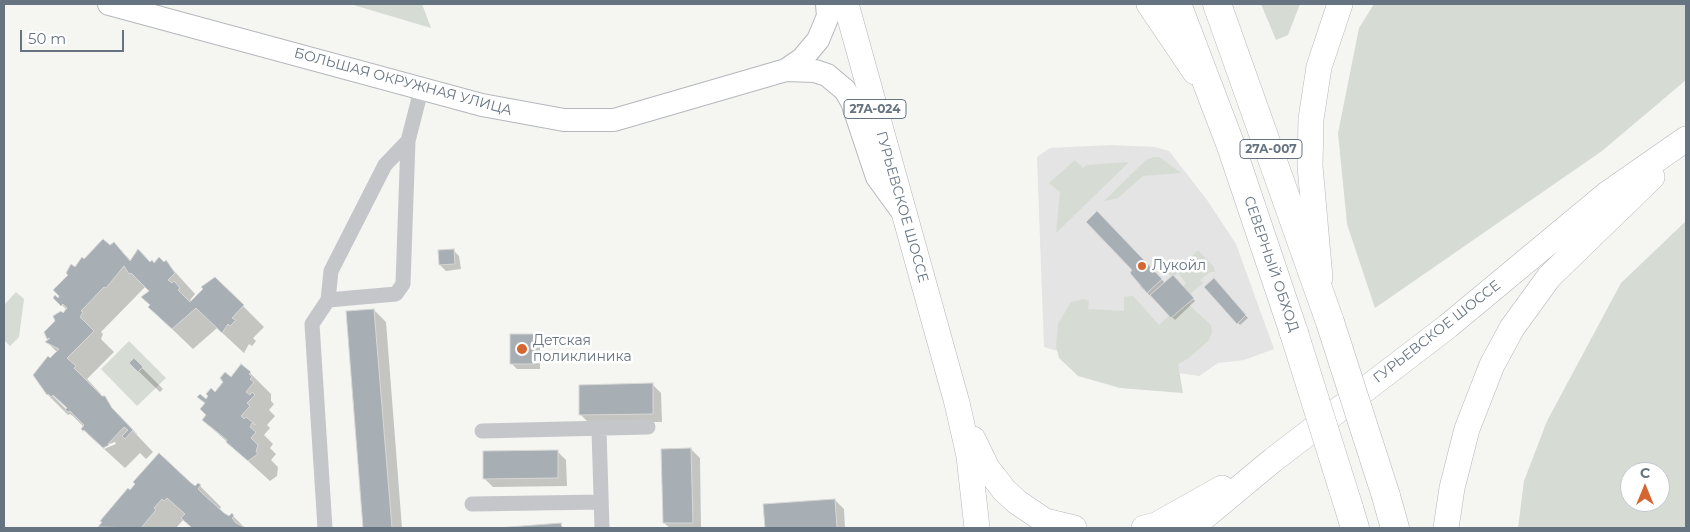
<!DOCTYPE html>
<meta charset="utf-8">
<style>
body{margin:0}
#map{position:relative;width:1690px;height:532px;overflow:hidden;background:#f5f5f2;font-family:Montserrat,sans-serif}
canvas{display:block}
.frame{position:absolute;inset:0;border:5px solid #667381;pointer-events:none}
.north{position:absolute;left:1620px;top:462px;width:50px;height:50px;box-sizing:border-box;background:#fff;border:1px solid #c2c7cd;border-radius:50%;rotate:0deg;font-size:14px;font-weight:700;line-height:20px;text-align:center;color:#667381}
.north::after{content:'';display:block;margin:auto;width:18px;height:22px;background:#d66631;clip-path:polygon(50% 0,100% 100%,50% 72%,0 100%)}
.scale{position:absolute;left:20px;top:30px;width:104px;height:22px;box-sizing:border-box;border:2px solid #667381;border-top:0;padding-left:6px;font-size:15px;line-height:18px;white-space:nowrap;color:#667381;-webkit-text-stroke:4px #fff;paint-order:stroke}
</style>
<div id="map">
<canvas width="1690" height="532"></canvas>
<div class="frame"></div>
<div class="north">С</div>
<div class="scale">50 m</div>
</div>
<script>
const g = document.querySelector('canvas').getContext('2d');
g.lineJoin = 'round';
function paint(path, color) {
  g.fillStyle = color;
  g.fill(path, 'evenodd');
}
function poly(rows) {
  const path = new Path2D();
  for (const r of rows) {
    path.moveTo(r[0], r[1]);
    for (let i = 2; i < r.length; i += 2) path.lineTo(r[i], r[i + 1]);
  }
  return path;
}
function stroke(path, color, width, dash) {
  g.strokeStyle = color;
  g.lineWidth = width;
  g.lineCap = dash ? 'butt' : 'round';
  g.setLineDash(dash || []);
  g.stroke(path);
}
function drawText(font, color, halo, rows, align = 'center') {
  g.font = font + ' Montserrat,sans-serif';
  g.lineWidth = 5;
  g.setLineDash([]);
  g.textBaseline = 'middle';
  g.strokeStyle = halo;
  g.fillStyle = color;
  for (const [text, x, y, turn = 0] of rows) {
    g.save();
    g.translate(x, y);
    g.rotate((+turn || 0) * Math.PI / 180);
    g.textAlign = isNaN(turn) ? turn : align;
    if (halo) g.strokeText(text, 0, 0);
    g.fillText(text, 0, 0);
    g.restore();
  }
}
paint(poly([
 [1111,145,1154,147,1169,151,1207,200,1236,244,1274,349,1244,360,1218,363,1199,376,1094,361,1044,347,1037,157,1050,148]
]), '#e3e4e3');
paint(poly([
 [350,4,422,4,431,28],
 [1261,4,1300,4,1288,35,1276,40],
 [1374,4,1686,4,1686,80,1602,151,1375,308,1347,224,1338,133,1359,28],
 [1153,157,1159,157,1181,173,1143,176,1118,198,1104,201,1146,160],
 [1075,160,1083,168,1087,165,1129,162,1056,233,1060,192,1049,183],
 [1686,221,1686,528,1518,528,1524,481,1547,421,1621,283],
 [1630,472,1660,472,1660,502,1630,502],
 [1198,250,1214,267,1215,272,1210,272,1200,280,1203,283,1189,295,1182,287,1186,283,1178,273,1172,277,1163,268,1170,261,1179,270],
 [16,292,24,299,19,337,10,346,4,340,4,305],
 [1133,296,1159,325,1185,301,1211,325,1212,332,1209,340,1189,358,1178,364,1183,393,1120,388,1078,376,1059,358,1056,346,1058,324,1071,302,1084,299,1089,301,1088,309,1124,311,1124,297],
 [129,341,166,378,137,406,101,369]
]), '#d6dcd3');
paint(poly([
 [1097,213,1165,283,1173,277,1195,301,1175,320,1140,286,1142,284],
 [114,243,131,261,138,250,151,263,166,262,195,294,190,300,192,301,215,278,264,327,253,338,256,341,252,346,249,344,244,353,217,328,193,349,149,307,151,305,151,291,146,286,101,332,103,334,101,339,114,352,87,379,101,394,99,395,153,452,146,459,140,453,125,468,82,429,84,427,73,416,70,414,68,415,46,393,50,359,57,352,47,342,49,340,45,332,67,310,55,298,58,300,76,269,84,261],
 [52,391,68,408,68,411,50,393],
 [115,442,116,444,104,449,104,446],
 [453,250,459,256,461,269,446,271,440,265],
 [1214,280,1248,318,1240,325,1206,287],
 [374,310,386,322,402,528,364,528,347,312],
 [534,335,540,341,540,369,517,369,511,363],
 [134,360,163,389,160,392,130,363],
 [250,373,271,394,271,401,274,404,269,410,275,416,267,425,270,428,264,435,273,444,270,448,276,454,271,460,278,467,277,476,270,481,203,420,208,415,205,401,231,378],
 [652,384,661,393,662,422,589,423,580,414],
 [691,449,700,458,701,528,670,528,664,523],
 [557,451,566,460,567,486,493,487,484,478],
 [198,484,221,507,219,510,224,514,234,517,245,528,193,528,184,519,176,528,100,527,130,492,195,488],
 [835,500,844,509,845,528,766,528,765,505],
 [561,525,564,528,513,528]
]), '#0003');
const building = poly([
 [1097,211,1162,279,1147,293,1130,273,1132,270,1086,222,1097,211],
 [103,239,110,245,114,242,130,261,138,249,150,262,152,260,154,263,159,257,164,262,166,260,175,273,168,280,172,283,174,281,180,288,178,290,190,302,203,289,201,287,215,277,244,305,232,318,236,320,230,326,228,324,222,333,196,308,172,329,148,307,150,305,141,297,149,291,131,273,129,274,124,266,106,288,104,287,81,311,83,312,80,317,94,331,67,358,76,366,74,368,102,396,105,396,112,408,137,434,133,430,125,439,122,436,128,430,124,427,108,444,109,445,103,448,84,430,83,431,81,429,84,425,70,411,68,412,65,410,67,408,53,395,51,397,48,394,47,395,33,375,48,356,50,358,59,349,45,342,50,338,47,339,44,332,55,321,53,316,61,311,63,313,67,308,63,304,61,306,53,298,55,295,58,298,59,296,53,290,68,275,66,273,71,264,75,267,82,257,84,259,103,239],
 [454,249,455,264,439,265,438,250,454,249],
 [1173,275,1194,298,1171,318,1150,295,1173,275],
 [1214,278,1246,315,1237,324,1204,287,1214,278],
 [374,309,392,528,363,528,346,311,374,309],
 [510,334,534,334,534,364,510,364,510,334],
 [134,358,143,367,138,372,129,363,134,358],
 [241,364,251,372,249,374,252,377,250,379,254,382,246,392,250,395,252,392,255,395,247,403,250,406,241,416,244,419,246,417,256,425,252,423,250,427,256,432,251,438,258,445,256,452,258,454,248,461,226,442,227,440,202,420,206,415,200,409,205,403,197,397,200,394,206,399,208,396,206,394,211,388,215,392,223,382,220,378,225,372,231,377,241,364],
 [653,383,653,414,579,415,579,385,653,383],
 [691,448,693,523,663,523,661,449,691,448],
 [558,450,558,478,483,479,483,451,558,450],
 [159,453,190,482,195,486,198,483,201,485,198,489,203,494,224,513,229,516,232,513,234,516,232,518,236,523,246,528,192,528,181,518,185,514,167,498,164,501,162,499,154,508,156,510,141,528,98,527,102,522,100,521,128,488,130,490,135,484,133,482,159,453],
 [835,499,837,528,765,528,763,504,835,499],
 [561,523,562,528,496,528,561,523]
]);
paint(building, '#a8afb4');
stroke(building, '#d6d7d5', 1);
const secondary = poly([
 [109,4,482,105,564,120,614,120,786,70,802,59,818,40,828,16,827,4],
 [786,70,815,71,827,75,845,90,852,102,877,177,901,210]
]);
const primary = poly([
 [846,4,957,403,969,456,977,528],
 [1149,4,1195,72],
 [1320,278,1310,166,1311,119,1319,67,1340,4],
 [973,439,987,468,1004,490,1017,502,1045,521,1074,528],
 [1144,528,1156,525,1222,488],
 [1191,528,1273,460,1448,326,1607,194,1686,139],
 [1446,528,1452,488,1467,429,1492,365,1512,328,1549,277,1652,177]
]);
const highway = poly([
 [1177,4,1231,146,1294,333],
 [1217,4,1330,322],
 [1386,496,1395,528],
 [1349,508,1355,528]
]);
stroke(secondary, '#b4b8bc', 24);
stroke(primary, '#b4b8bb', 26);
stroke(highway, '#b4b7ba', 29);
stroke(poly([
 [328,300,396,294,403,284,408,141,418,102,419,87],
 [599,430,602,528],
 [482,431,648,427],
 [472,504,601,502],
 [325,528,312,324,328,300,331,271,385,165,408,141]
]), '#c4c6ca', 15);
stroke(secondary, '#fff', 22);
stroke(primary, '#fff', 25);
stroke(highway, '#fff', 28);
const highwayBridge = poly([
 [1330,322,1386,496],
 [1294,333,1349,508]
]);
stroke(highwayBridge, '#b4b7ba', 29, []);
stroke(highwayBridge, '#fff', 28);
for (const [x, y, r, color] of [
 [1142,266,5,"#d66631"],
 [522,349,6,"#d66631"]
]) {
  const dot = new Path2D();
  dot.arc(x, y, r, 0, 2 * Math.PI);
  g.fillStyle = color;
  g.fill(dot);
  stroke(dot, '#fff', 2);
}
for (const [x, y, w] of [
 [875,109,62],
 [1271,149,62]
]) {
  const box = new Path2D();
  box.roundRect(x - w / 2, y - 9.5, w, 19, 4);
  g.fillStyle = '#fff';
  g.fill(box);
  stroke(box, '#667381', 1);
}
drawText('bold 12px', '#667381', null, [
 ["27А-024",875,109],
 ["27А-007",1271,149]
]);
drawText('14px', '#667381', '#fff', [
 ["БОЛЬШАЯ ОКРУЖНАЯ УЛИЦА",403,82,15],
 ["ГУРЬЕВСКОЕ ШОССЕ",902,207,74],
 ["СЕВЕРНЫЙ ОБХОД",1271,264,71],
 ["ГУРЬЕВСКОЕ ШОССЕ",1437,332,-38]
]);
drawText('14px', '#667381', '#fff', [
 ["Лукойл",1152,266],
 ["Детская",533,341],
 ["поликлиника",533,357]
], 'left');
</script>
